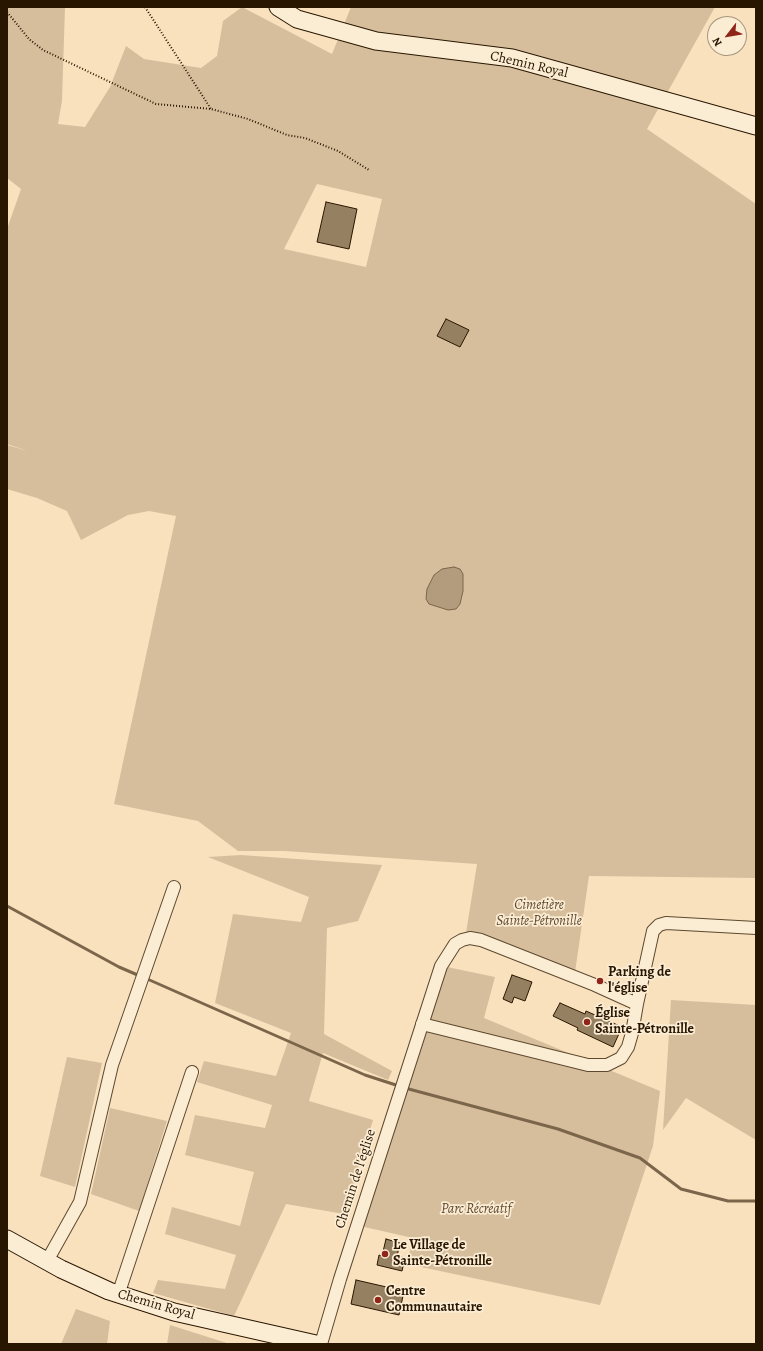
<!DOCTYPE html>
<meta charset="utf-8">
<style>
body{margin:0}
#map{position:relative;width:763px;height:1351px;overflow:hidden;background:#f9e1bd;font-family:Alegreya,serif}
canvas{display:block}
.frame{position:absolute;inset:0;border:8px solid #291600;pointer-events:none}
.north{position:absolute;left:707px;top:16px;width:40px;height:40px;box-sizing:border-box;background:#fbecd4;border:1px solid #a7967f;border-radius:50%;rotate:239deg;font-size:11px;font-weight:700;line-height:16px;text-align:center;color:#291600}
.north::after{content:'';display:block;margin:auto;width:14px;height:18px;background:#8f2418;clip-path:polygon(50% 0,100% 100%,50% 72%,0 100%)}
</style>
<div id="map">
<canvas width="763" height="1351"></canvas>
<div class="frame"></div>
<div class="north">N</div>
</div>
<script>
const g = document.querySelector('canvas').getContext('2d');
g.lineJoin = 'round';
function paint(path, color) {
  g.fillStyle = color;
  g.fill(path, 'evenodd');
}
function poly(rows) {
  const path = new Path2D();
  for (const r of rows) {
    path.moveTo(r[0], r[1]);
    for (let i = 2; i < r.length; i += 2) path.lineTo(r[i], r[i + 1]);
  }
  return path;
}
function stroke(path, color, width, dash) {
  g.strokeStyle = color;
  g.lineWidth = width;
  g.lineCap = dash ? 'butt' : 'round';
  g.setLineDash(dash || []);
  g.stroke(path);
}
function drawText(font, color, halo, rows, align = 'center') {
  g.font = font + ' Alegreya,serif';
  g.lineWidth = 3.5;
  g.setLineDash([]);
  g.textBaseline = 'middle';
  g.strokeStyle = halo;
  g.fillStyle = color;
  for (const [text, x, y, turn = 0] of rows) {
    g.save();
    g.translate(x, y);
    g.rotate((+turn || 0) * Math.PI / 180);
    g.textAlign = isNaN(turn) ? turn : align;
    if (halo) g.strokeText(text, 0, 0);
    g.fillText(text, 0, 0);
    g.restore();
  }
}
paint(poly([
 [7,7,65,7,62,101,58,124,85,127,110,87,126,46,144,59,201,68,217,56,223,21,242,7,332,54,351,7,715,7,647,129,756,204,756,878,589,876,575,972,466,933,477,864,284,851,238,851,198,821,114,804,176,516,149,511,128,515,81,540,67,511,37,498,7,489,7,445,28,451,7,444,7,229,21,189,7,178],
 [317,184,382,199,366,267,284,249],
 [241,855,382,865,358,921,327,928,324,1034,392,1071,388,1080,323,1053,309,1101,373,1120,344,1214,286,1204,234,1316,153,1293,158,1280,225,1289,236,1255,165,1234,172,1207,240,1226,254,1172,185,1155,195,1115,265,1128,272,1105,197,1082,204,1061,276,1076,291,1033,215,1003,233,914,301,922,309,897,208,857],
 [447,967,495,977,484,1018,660,1091,653,1146,600,1305,407,1264,413,1238,360,1226,400,1103],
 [671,1000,756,1005,756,1140,686,1098,663,1130],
 [67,1057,102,1063,75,1187,40,1176],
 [110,1108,167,1121,139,1211,91,1194],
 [76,1309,110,1321,107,1344,61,1344],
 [170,1325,230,1344,167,1344]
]), '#d6be9d');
const water = poly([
 [454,567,460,569,463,574,463,591,460,604,456,609,448,610,429,604,426,599,427,589,434,575,442,569,454,567]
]);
paint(water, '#b29c7d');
stroke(water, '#7b664b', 1);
stroke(poly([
 [7,906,119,967,140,976],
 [145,978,365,1075,399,1086],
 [405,1088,558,1129,640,1158,681,1189,728,1201,756,1201]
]), '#7b664b', 3);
const building = poly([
 [326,202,357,209,349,249,317,242,326,202],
 [446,319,469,330,460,347,437,336,446,319],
 [512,975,532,982,525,1001,514,997,512,1003,503,999,512,975],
 [560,1003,585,1014,586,1011,622,1027,613,1047,577,1030,578,1028,553,1016,560,1003],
 [386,1239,400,1243,397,1256,405,1258,402,1271,377,1265,379,1255,382,1256,386,1239],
 [356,1280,404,1291,399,1315,351,1304,356,1280]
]);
paint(building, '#958062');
stroke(building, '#291600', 1);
const street = poly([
 [422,1024,588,1065,607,1065,621,1058,628,1047,632,1033,637,1004],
 [47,1261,80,1202,112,1065,174,887],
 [118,1295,192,1072],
 [321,1344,340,1279,441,966,455,944,462,940,470,938,481,940,595,985,637,1004,653,931,659,925,666,923,756,928]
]);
const secondary = poly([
 [278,7,297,19,376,41,512,58,756,126],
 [7,1239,61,1269,109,1291,174,1312,316,1344]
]);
stroke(street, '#5d492f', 14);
stroke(secondary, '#291600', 19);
stroke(poly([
 [145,7,211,109],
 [7,12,29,39,43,50,156,104,211,109,248,119,287,135,305,138,338,151,369,170]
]), '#291600', 2, [1, 2]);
stroke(street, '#fbecd4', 12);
stroke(secondary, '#fbecd4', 17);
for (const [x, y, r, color] of [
 [600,981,4,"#8f2418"],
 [587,1022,4,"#8f2418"],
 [385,1254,4,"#8f2418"],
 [378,1300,4,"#8f2418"]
]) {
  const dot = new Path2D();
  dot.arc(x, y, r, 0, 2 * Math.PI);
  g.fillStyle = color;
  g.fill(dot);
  stroke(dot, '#fbecd4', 1.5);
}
drawText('14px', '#291600', '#fbecd4', [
 ["Chemin Royal",529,65,13],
 ["Chemin de l'église",356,1179,-72],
 ["Chemin Royal",156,1305,16]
]);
drawText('italic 14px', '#5d482f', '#fbecd4', [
 ["Cimetière",539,906],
 ["Sainte-Pétronille",539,922],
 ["Parc Récréatif",476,1210]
]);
drawText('bold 14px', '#291600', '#fbecd4', [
 ["Parking de",608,973],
 ["l'église",608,989],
 ["Église",595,1014],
 ["Sainte-Pétronille",595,1030],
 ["Le Village de",393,1246],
 ["Sainte-Pétronille",393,1262],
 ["Centre",386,1292],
 ["Communautaire",386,1308]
], 'left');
</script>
